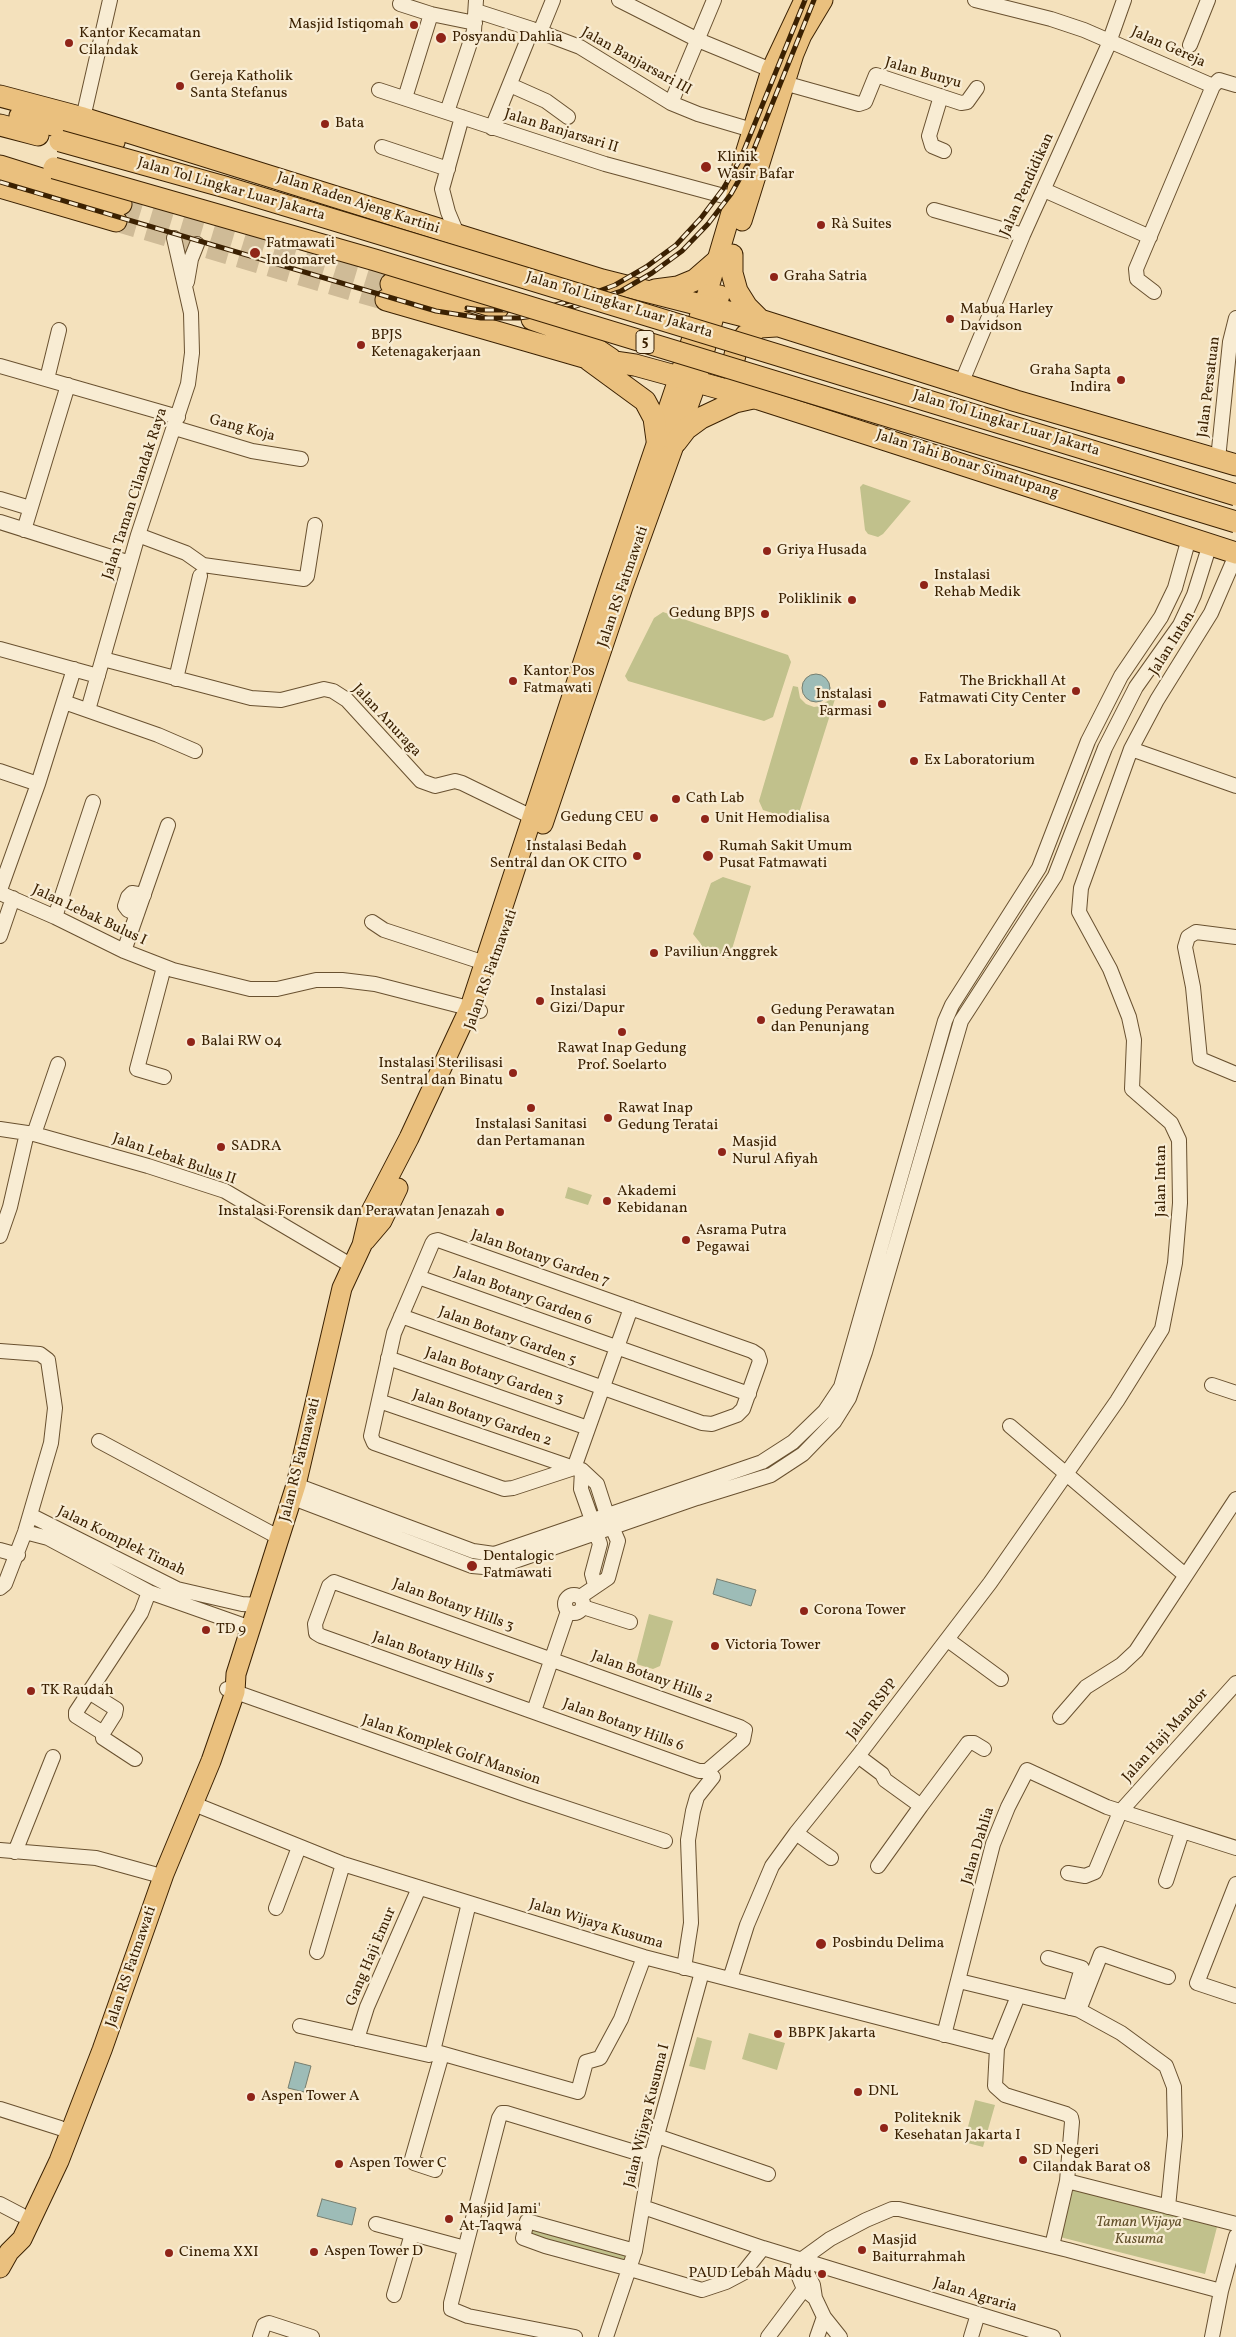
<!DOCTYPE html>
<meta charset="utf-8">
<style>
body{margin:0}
canvas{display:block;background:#f4e1bc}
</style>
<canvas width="1236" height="2337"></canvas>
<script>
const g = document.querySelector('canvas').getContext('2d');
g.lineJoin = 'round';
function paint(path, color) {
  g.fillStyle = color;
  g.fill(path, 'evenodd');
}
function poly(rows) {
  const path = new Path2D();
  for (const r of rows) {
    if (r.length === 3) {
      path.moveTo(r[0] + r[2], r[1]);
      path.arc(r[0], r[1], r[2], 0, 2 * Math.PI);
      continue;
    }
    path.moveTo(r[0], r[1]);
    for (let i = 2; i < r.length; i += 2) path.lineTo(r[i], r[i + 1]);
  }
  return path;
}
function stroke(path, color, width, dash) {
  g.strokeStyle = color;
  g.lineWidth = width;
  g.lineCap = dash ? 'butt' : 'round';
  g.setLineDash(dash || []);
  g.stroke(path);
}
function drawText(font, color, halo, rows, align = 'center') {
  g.font = font + ' Vollkorn,serif';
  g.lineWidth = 4.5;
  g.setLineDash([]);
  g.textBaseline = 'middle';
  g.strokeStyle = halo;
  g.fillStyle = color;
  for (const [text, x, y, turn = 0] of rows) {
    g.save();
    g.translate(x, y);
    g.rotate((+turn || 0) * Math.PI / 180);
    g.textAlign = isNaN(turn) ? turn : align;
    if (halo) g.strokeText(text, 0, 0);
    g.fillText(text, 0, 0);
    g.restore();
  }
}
paint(poly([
 [863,484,911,501,883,534,878,537,868,534,865,530,860,487],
 [663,612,788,655,791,662,773,717,764,721,628,681,625,676,654,618],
 [793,686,798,687,800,698,806,704,814,707,820,706,832,698,835,699,799,813,791,819,763,810,759,801],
 [723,877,751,886,729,959,701,950,701,944,693,934,711,883],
 [568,1187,592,1195,588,1205,565,1198],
 [649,1614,673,1621,660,1666,653,1669,636,1664],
 [749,2033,785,2043,777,2070,742,2059],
 [697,2037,712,2041,705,2070,689,2066],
 [975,2100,995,2105,983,2147,964,2142],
 [1073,2190,1217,2227,1205,2274,1060,2237],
 [527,2221,627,2249,623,2265,523,2238]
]), '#c1c18c');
const water = poly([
 [816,688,14],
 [717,1579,756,1590,751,1606,713,1594,717,1579],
 [295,2062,311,2066,304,2092,288,2088,295,2062],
 [322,2199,356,2208,352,2225,317,2216,322,2199]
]);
paint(water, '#9dbcb7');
stroke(water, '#767e6f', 1);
stroke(poly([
 [122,201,392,282],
 [116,221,386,300]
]), '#cfbb97', 21, [21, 11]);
const minor = poly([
 [619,0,698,40,771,70],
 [975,0,1051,19,1084,30,1213,86],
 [400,4,431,14,475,23],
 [476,11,532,29,580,47,671,103,698,114,752,130],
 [540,32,553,0],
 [1190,45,1208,0],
 [784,83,859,104,865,102,876,75,961,103,967,102,977,88],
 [510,85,546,101,568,117],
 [379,90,605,164,735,199],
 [941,96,929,136,932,146,944,151],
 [405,98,431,14],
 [671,103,714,0],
 [447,112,474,31,476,0],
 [83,118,110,0],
 [492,128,532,29],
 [382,147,448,169],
 [1044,190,1150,237],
 [934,210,1023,235],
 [458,236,448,212,442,189,462,117],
 [187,282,191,259,197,244],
 [1154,292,1137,279,1136,269,1213,86,1219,80,1236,85],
 [0,366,178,417],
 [47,379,59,330],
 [961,384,1023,235,1107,48,1124,0],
 [175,428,252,451,301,459],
 [1218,459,1230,342,1236,318],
 [0,499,30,508],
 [0,522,130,563],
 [24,530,68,385],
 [138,535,186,553,203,565,304,579,307,576,315,525],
 [0,649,98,676],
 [103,659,251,698,281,700,324,689,333,691,347,700,421,781,435,786,455,781,462,783,532,817],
 [176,679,200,576],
 [64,702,158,735,195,751],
 [88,710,138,535,188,384,192,353,191,313,174,238],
 [1131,749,1236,786],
 [0,771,38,784],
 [0,890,38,784,74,669],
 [0,893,55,917,124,951,173,970,250,989,277,989,316,980,342,980,375,984,480,1011],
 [137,914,128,910,125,906,128,897,132,893,144,895],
 [55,917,93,802],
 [372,922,384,930,485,963],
 [0,936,13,898],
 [1236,937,1196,932,1188,937,1185,947,1193,987,1200,1059,1236,1074],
 [124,951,168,825],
 [164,967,137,1069,164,1077],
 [0,1129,34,1134,148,1166,225,1191,352,1266],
 [34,1134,58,1064],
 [0,1236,10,1207,27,1133],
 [418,1277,749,1394],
 [401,1316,702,1423,712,1424,737,1415,743,1409,760,1361,758,1355,752,1351,438,1240,434,1241,432,1244,418,1277,394,1333,371,1436,374,1443,504,1489,513,1488,574,1468],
 [0,1351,40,1354,48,1360,55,1408,51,1443,25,1532,5,1584,0,1588],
 [388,1358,588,1428],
 [1212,1385,1236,1393],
 [379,1401,574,1468],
 [1010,1426,1185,1575],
 [99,1441,280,1538],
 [582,1470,581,1489,592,1520],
 [296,1485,473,1551,494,1554,762,1462,793,1442,825,1411,841,1387,945,1021,952,1005,1039,868,1088,741,1121,676,1161,617,1175,588,1189,538],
 [293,1498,472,1566,495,1568,697,1498,771,1475,803,1454,834,1422,849,1398,865,1352,961,1021,1055,876,1105,748,1136,687,1180,625,1194,595,1210,544],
 [30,1515,177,1589,242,1604,258,1605],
 [607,1515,597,1484,582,1470,574,1468,631,1308],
 [25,1532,48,1538,149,1592,251,1628],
 [0,1550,18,1555],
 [334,1582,740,1727,745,1730,743,1740,707,1771,699,1771,321,1636,316,1633,315,1624,329,1586,334,1582],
 [595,1585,592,1574,600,1544,596,1533],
 [574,1604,9],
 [580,1597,608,1578,618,1541,612,1527],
 [583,1607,630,1622],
 [948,1640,1001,1679],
 [227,1689,524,1794,665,1841],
 [89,1692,116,1709,115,1714,103,1733,103,1738,135,1759],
 [534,1711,568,1611],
 [1060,1717,1086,1687,1121,1665,1136,1651,1236,1499],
 [103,1733,76,1716,76,1712,141,1613,149,1592],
 [858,1756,882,1774,885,1780,921,1806,878,1866],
 [194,1804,343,1864,644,1957,997,2048],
 [921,1806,968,1743,974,1743,984,1749],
 [796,1833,831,1858],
 [0,1850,96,1858,154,1874],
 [15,1852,53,1757],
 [1068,1873,1085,1876,1095,1872,1120,1812,1236,1683],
 [1166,1881,1182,1832],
 [1236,1884,1197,1983,1236,1996],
 [276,1908,299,1847],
 [317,1952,343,1864],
 [1048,1958,1082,1968,1070,2008],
 [684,1968,691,1923,688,1840,693,1811,697,1797,713,1777],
 [730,1979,747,1925,772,1866,796,1833,858,1756,990,1583,1117,1401,1162,1329,1175,1263,1180,1203,1179,1140,1171,1123,1132,1089,1134,1040,1129,1017,1110,969,1079,912,1081,888,1131,749,1157,700,1211,613,1236,555],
 [959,1981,1079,2010,1121,2033,1166,2066,1174,2087,1175,2136,1168,2207],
 [1018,1996,997,2048,995,2086,1005,2095,1066,2114,1071,2117,1072,2122,1067,2181,1052,2246],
 [1079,2010,1101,1954,1168,1977],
 [300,2026,429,2055,433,2051,578,2092,586,2062,600,2058,621,2019,644,1957],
 [944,2035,993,1844,1008,1807,1027,1770,1107,1807,1236,1848],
 [357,2039,367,2007,419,1888],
 [433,2051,469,1903],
 [0,2109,60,2128],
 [657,2136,768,2174],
 [435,2170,414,2163,412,2159,442,2054],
 [1067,2181,1236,2224],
 [0,2204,21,2215],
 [643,2207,763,2248,1053,2337],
 [376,2224,465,2248],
 [635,2251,527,2221,523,2238,545,2246,630,2269,702,2290,726,2282,743,2273,763,2248],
 [801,2260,830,2239,866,2220,892,2209,899,2209,1068,2250,1221,2291],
 [801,2260,798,2267,799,2277,804,2289,815,2298,824,2317,840,2337],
 [802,2263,813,2285,815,2298],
 [394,2295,412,2234],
 [260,2337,264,2325,269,2323,312,2337],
 [575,2337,468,2316,451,2309,451,2303,499,2118,502,2113,506,2113,651,2157],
 [606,2337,635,2251,651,2157,702,1972],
 [768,2337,804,2289],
 [817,2337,824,2317],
 [971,2337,978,2314],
 [1212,2337,1221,2291,1236,2236]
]);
const major = poly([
 [742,221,794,54,802,35,823,0],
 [543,824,623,587,693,393,720,295],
 [365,1241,382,1221,398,1188],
 [0,2268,9,2252,22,2239,59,2161,102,2050,164,1874,211,1761,235,1692,236,1674,296,1485,342,1288,362,1245,369,1215,409,1138,470,1007,609,583,707,294,735,199,744,157,771,70,804,0]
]);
const highway = poly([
 [0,96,83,118,602,280,760,320,1016,401,1236,465],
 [20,116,114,142],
 [0,125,38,135],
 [0,166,121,204],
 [0,187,116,221],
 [732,255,732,273,737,291,747,307,760,320],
 [391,284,447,298,458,303],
 [655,290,678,287,695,280,718,260],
 [447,298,475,301,498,308],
 [386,300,587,358,635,365,759,399,1236,553],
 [532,319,574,334,611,359],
 [589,360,645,401,654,418,657,440],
 [741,385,736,378,733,363,737,347,746,335,760,327,776,326],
 [676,442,686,429,701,418,735,402,753,398]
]);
stroke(minor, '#695130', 16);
stroke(major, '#3b2102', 21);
stroke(highway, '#3b2102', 23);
stroke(minor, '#f8ecd3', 14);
stroke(major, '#eac07e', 19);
stroke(highway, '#eac07e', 21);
const rail = poly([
 [0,182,436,311,481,318,519,318,555,313,621,291,652,273,682,251,708,224,731,194,748,164,814,0],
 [467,308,481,310,517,310,552,306,583,297,615,285,646,267,676,245,701,218,723,189,740,160,805,0]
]);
stroke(rail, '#3b2102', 5);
stroke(rail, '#f8ecd3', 3, [9]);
const highwayBridge = poly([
 [60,141,225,187,473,262,1236,495],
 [54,168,375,260,1236,522]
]);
stroke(highwayBridge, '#3b2102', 23, []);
stroke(highwayBridge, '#eac07e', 21);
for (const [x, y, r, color] of [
 [414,25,5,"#8f2418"],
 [441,38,6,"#8f2418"],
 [69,43,5,"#8f2418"],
 [180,86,5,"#8f2418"],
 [325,124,5,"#8f2418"],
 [706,167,6,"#8f2418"],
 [821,225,5,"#8f2418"],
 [255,253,6,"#8f2418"],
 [774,277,5,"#8f2418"],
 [950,319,5,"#8f2418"],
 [361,345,5,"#8f2418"],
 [1121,380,5,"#8f2418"],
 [767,551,5,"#8f2418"],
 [924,585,5,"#8f2418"],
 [852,600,5,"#8f2418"],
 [765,614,5,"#8f2418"],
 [513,681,5,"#8f2418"],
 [1076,691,5,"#8f2418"],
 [882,704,5,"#8f2418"],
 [914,761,5,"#8f2418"],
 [676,799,5,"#8f2418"],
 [654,818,5,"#8f2418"],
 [705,819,5,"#8f2418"],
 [637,856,5,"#8f2418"],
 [708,856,6,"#8f2418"],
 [654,953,5,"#8f2418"],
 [540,1001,5,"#8f2418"],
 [761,1020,5,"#8f2418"],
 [622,1032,5,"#8f2418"],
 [191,1042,5,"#8f2418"],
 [513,1073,5,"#8f2418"],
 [531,1108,5,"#8f2418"],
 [608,1118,5,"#8f2418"],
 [221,1147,5,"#8f2418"],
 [722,1152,5,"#8f2418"],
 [607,1201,5,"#8f2418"],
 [500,1212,5,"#8f2418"],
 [686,1240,5,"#8f2418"],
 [472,1566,6,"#8f2418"],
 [804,1611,5,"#8f2418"],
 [206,1630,5,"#8f2418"],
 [715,1646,5,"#8f2418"],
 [31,1691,5,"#8f2418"],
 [821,1944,6,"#8f2418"],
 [778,2034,5,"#8f2418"],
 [858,2092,5,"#8f2418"],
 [251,2097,5,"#8f2418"],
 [884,2128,5,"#8f2418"],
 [1023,2160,5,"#8f2418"],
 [339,2164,5,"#8f2418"],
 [449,2219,5,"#8f2418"],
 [862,2250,5,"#8f2418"],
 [314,2252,5,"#8f2418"],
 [169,2253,5,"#8f2418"],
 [822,2274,5,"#8f2418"]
]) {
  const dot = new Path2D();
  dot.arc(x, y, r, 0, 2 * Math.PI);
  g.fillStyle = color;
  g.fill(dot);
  stroke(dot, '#f8ecd3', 2);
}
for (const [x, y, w] of [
 [645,342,18]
]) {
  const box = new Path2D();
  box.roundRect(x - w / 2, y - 11.5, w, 23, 4);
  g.fillStyle = '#f8ecd3';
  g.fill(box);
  stroke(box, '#3b2102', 1);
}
drawText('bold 14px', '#3b2102', null, [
 ["5",645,342]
]);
drawText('15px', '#3b2102', '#f8ecd3', [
 ["Masjid Istiqomah",404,25,"right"],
 ["Kantor Kecamatan",79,34],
 ["Cilandak",79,51],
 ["Posyandu Dahlia",452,38],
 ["Gereja Katholik",190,77],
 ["Santa Stefanus",190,94],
 ["Bata",335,124],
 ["Klinik",717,158],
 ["Wasir Bafar",717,175],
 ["Rà Suites",831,225],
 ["Fatmawati",266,244],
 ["Indomaret",266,261],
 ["Graha Satria",784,277],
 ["Mabua Harley",960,310],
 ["Davidson",960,327],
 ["BPJS",371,336],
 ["Ketenagakerjaan",371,353],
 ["Graha Sapta",1111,371,"right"],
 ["Indira",1111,388,"right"],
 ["Griya Husada",777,551],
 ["Instalasi",934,576],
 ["Rehab Medik",934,593],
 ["Poliklinik",842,600,"right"],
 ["Gedung BPJS",755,614,"right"],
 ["Kantor Pos",523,672],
 ["Fatmawati",523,689],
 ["The Brickhall At",1066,682,"right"],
 ["Fatmawati City Center",1066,699,"right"],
 ["Instalasi",872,695,"right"],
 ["Farmasi",872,712,"right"],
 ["Ex Laboratorium",924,761],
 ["Cath Lab",686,799],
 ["Gedung CEU",644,818,"right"],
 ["Unit Hemodialisa",715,819],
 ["Instalasi Bedah",627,847,"right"],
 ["Sentral dan OK CITO",627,864,"right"],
 ["Rumah Sakit Umum",719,847],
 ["Pusat Fatmawati",719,864],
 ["Paviliun Anggrek",664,953],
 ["Instalasi",550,992],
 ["Gizi/Dapur",550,1009],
 ["Gedung Perawatan",771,1011],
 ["dan Penunjang",771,1028],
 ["Balai RW 04",201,1042],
 ["Rawat Inap Gedung",622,1049,"center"],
 ["Prof. Soelarto",622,1066,"center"],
 ["Instalasi Sterilisasi",503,1064,"right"],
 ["Sentral dan Binatu",503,1081,"right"],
 ["Rawat Inap",618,1109],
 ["Gedung Teratai",618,1126],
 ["Instalasi Sanitasi",531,1125,"center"],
 ["dan Pertamanan",531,1142,"center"],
 ["Masjid",732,1143],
 ["Nurul Afiyah",732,1160],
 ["SADRA",231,1147],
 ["Akademi",617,1192],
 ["Kebidanan",617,1209],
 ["Instalasi Forensik dan Perawatan Jenazah",490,1212,"right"],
 ["Asrama Putra",696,1231],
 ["Pegawai",696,1248],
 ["Dentalogic",483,1557],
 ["Fatmawati",483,1574],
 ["Corona Tower",814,1611],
 ["TD 9",216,1630],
 ["Victoria Tower",725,1646],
 ["TK Raudah",41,1691],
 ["Posbindu Delima",832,1944],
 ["BBPK Jakarta",788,2034],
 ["DNL",868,2092],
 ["Aspen Tower A",261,2097],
 ["Politeknik",894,2119],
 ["Kesehatan Jakarta I",894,2136],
 ["SD Negeri",1033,2151],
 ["Cilandak Barat 08",1033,2168],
 ["Aspen Tower C",349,2164],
 ["Masjid Jami'",459,2210],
 ["At-Taqwa",459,2227],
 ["Masjid",872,2241],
 ["Baiturrahmah",872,2258],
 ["Aspen Tower D",324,2252],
 ["Cinema XXI",179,2253],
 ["PAUD Lebah Madu",812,2274,"right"]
], 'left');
drawText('15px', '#3b2102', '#f8ecd3', [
 ["Jalan Gereja",1168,48,24],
 ["Jalan Banjarsari III",636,62,29],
 ["Jalan Bunyu",923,74,16],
 ["Jalan Banjarsari II",561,132,17],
 ["Jalan Pendidikan",1028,185,-66],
 ["Jalan Tol Lingkar Luar Jakarta",231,190,16],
 ["Jalan Raden Ajeng Kartini",358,204,18],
 ["Jalan Tol Lingkar Luar Jakarta",619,306,17],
 ["Jalan Persatuan",1210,387,-83],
 ["Jalan Tol Lingkar Luar Jakarta",1006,424,17],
 ["Gang Koja",242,429,15],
 ["Jalan Tahi Bonar Simatupang",967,465,18],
 ["Jalan Taman Cilandak Raya",136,494,-72],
 ["Jalan RS Fatmawati",624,587,-71],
 ["Jalan Intan",1173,644,-58],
 ["Jalan Anuraga",386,721,47],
 ["Jalan Lebak Bulus I",89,916,25],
 ["Jalan RS Fatmawati",492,970,-70],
 ["Jalan Lebak Bulus II",174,1160,19],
 ["Jalan Intan",1162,1181,-90],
 ["Jalan Botany Garden 7",540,1259,19],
 ["Jalan Botany Garden 6",523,1297,20],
 ["Jalan Botany Garden 5",507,1337,20],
 ["Jalan Botany Garden 3",494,1377,19],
 ["Jalan Botany Garden 2",482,1419,19],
 ["Jalan RS Fatmawati",301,1460,-76],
 ["Jalan Komplek Timah",121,1542,26],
 ["Jalan Botany Hills 3",453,1606,20],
 ["Jalan Botany Hills 5",433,1658,19],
 ["Jalan Botany Hills 2",652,1678,20],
 ["Jalan RSPP",873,1710,-52],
 ["Jalan Botany Hills 6",623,1726,20],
 ["Jalan Haji Mandor",1166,1736,-48],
 ["Jalan Komplek Golf Mansion",451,1751,19],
 ["Jalan Dahlia",979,1846,-73],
 ["Jalan Wijaya Kusuma",596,1925,17],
 ["Gang Haji Emur",372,1957,-67],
 ["Jalan RS Fatmawati",132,1967,-71],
 ["Jalan Wijaya Kusuma I",648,2116,-76],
 ["Jalan Agraria",975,2296,17]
]);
drawText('italic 15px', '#63512b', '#f8ecd3', [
 ["Taman Wijaya",1139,2223],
 ["Kusuma",1139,2240]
]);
</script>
